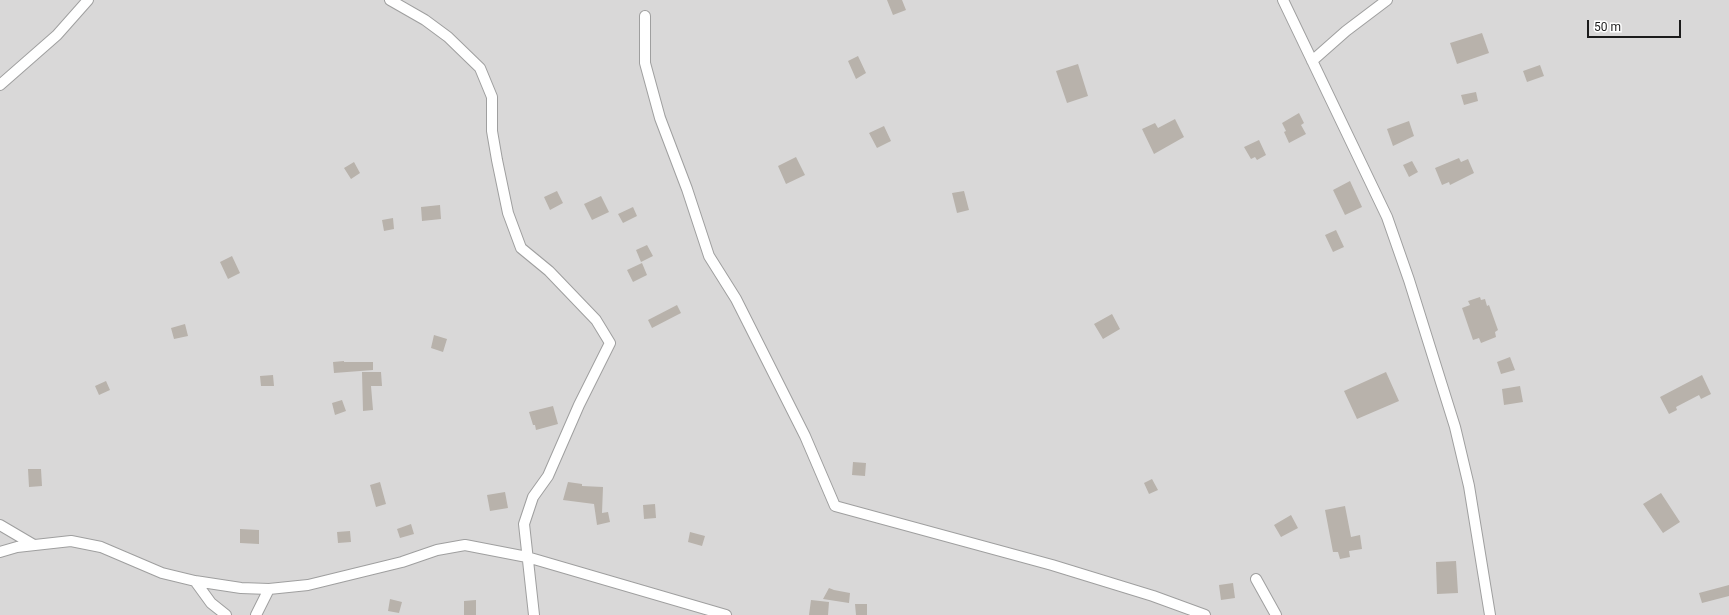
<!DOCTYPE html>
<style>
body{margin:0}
#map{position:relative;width:1729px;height:615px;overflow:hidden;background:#eceae2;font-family:Roboto,sans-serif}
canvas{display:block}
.scale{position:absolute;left:1587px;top:20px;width:94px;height:18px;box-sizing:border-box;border:2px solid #1b1b1b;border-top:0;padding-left:5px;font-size:12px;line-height:14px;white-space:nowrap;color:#1b1b1b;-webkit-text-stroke:3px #fff;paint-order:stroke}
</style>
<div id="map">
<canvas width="1729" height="615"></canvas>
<div class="scale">50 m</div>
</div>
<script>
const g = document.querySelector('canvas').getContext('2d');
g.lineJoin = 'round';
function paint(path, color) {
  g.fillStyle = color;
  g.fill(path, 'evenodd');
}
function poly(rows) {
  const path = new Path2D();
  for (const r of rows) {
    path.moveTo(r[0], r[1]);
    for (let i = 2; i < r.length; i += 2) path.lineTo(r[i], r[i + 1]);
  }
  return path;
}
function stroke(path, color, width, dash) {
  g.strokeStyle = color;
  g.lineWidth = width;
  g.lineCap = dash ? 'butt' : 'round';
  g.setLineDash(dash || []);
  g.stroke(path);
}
paint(poly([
 [0,0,1729,0,1729,615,0,615]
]), '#d9d8d8');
paint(poly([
 [887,0,902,0,906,10,893,15],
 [1482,33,1489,53,1457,64,1450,43],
 [858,56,866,73,856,79,848,61],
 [1078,64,1088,96,1067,103,1056,71],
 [1540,65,1544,76,1527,82,1523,71],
 [1476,92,1478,101,1464,105,1461,95],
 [1299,113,1304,123,1301,125,1306,134,1289,143,1284,132,1286,131,1282,123],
 [1175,119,1184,137,1154,154,1142,129,1155,123,1158,128],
 [1409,121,1414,136,1393,146,1387,129],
 [884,126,891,141,877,148,869,133],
 [1259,140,1266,155,1257,160,1255,157,1251,159,1244,147],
 [796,157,805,175,786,184,778,166],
 [1459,158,1461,162,1468,159,1474,173,1450,185,1449,182,1442,185,1435,168],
 [1412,161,1418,172,1409,177,1403,165],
 [354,162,360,173,351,179,344,168],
 [1350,181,1362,207,1345,215,1333,190],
 [557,191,563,203,550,210,544,197],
 [964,191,969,210,957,213,952,193],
 [601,196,609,212,592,220,584,204],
 [440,205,441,219,422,221,421,207],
 [633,207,637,216,623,223,618,214],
 [393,218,394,229,384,231,382,220],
 [1336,230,1344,247,1333,252,1325,235],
 [647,245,653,256,641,262,636,250],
 [232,256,240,273,228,279,220,262],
 [642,263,647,275,633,282,627,270],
 [1480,297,1481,300,1485,299,1487,306,1489,305,1498,330,1495,332,1496,337,1481,343,1479,338,1473,340,1462,308,1470,305,1468,301],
 [677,305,681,313,652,328,648,320],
 [1112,314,1120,329,1103,339,1094,324],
 [185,324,188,336,174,339,171,328],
 [434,335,447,339,443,352,431,348],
 [1510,357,1515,370,1501,374,1497,362],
 [344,361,344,362,373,362,373,370,334,373,333,362],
 [362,372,381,372,382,386,371,386,373,410,363,411],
 [1386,372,1399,401,1357,419,1344,391],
 [273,375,274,386,261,386,260,376],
 [1702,375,1711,394,1701,399,1699,395,1676,407,1677,410,1669,414,1660,397],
 [106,381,110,390,99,395,95,386],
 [1520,386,1523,402,1504,405,1502,389],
 [342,400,346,411,335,415,332,403],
 [553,406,558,424,536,430,535,425,533,425,529,412],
 [853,462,866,463,865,476,852,475],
 [28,469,41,469,42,486,29,487],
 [1152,479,1158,490,1149,494,1144,483],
 [380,482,386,504,376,507,370,485],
 [568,482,582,484,582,486,603,487,602,513,608,512,610,522,597,525,594,504,563,500],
 [505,492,508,508,490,511,487,495],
 [1661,493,1680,522,1663,533,1643,504],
 [655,504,656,518,644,519,643,505],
 [1345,506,1351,537,1360,535,1362,549,1349,551,1350,557,1340,559,1338,552,1333,552,1325,510],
 [1291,515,1298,528,1281,537,1274,525],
 [411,524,414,534,400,538,397,529],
 [240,529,259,530,259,544,240,543],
 [350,531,351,542,338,543,337,532],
 [690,532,705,536,702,546,688,542],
 [1456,561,1458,593,1437,594,1436,562],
 [1233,583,1235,598,1221,600,1219,585],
 [1729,585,1729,596,1702,603,1699,593],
 [829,588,834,590,850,593,849,603,823,599],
 [390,599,402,602,399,613,388,611],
 [476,600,476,615,464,615,464,601],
 [811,600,829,602,828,615,809,615],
 [855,604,867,604,867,615,856,615]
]), '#b8b2ab');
const minor = poly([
 [390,0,425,20,448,37,480,68,492,97,492,131,497,160,508,213,521,248,549,271,596,320,610,343,579,405,548,476,533,497,524,524,534,615],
 [1283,0,1387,217,1409,280,1455,427,1469,486,1490,615],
 [645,16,645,63,660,118,687,189,709,256,736,299,805,436,835,506,1052,565,1153,596,1205,615],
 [1312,61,1346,31,1387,0],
 [0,85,57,35,88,0],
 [0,525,34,545],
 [0,552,17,547,71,541,101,547,162,573,195,581,241,588,269,589,308,585,402,562,437,550,465,545,527,557,726,615],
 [1256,579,1276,615],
 [195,581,211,603,226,615],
 [256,615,269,589]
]);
stroke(minor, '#9f9f9f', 12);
stroke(minor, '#fff', 10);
</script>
